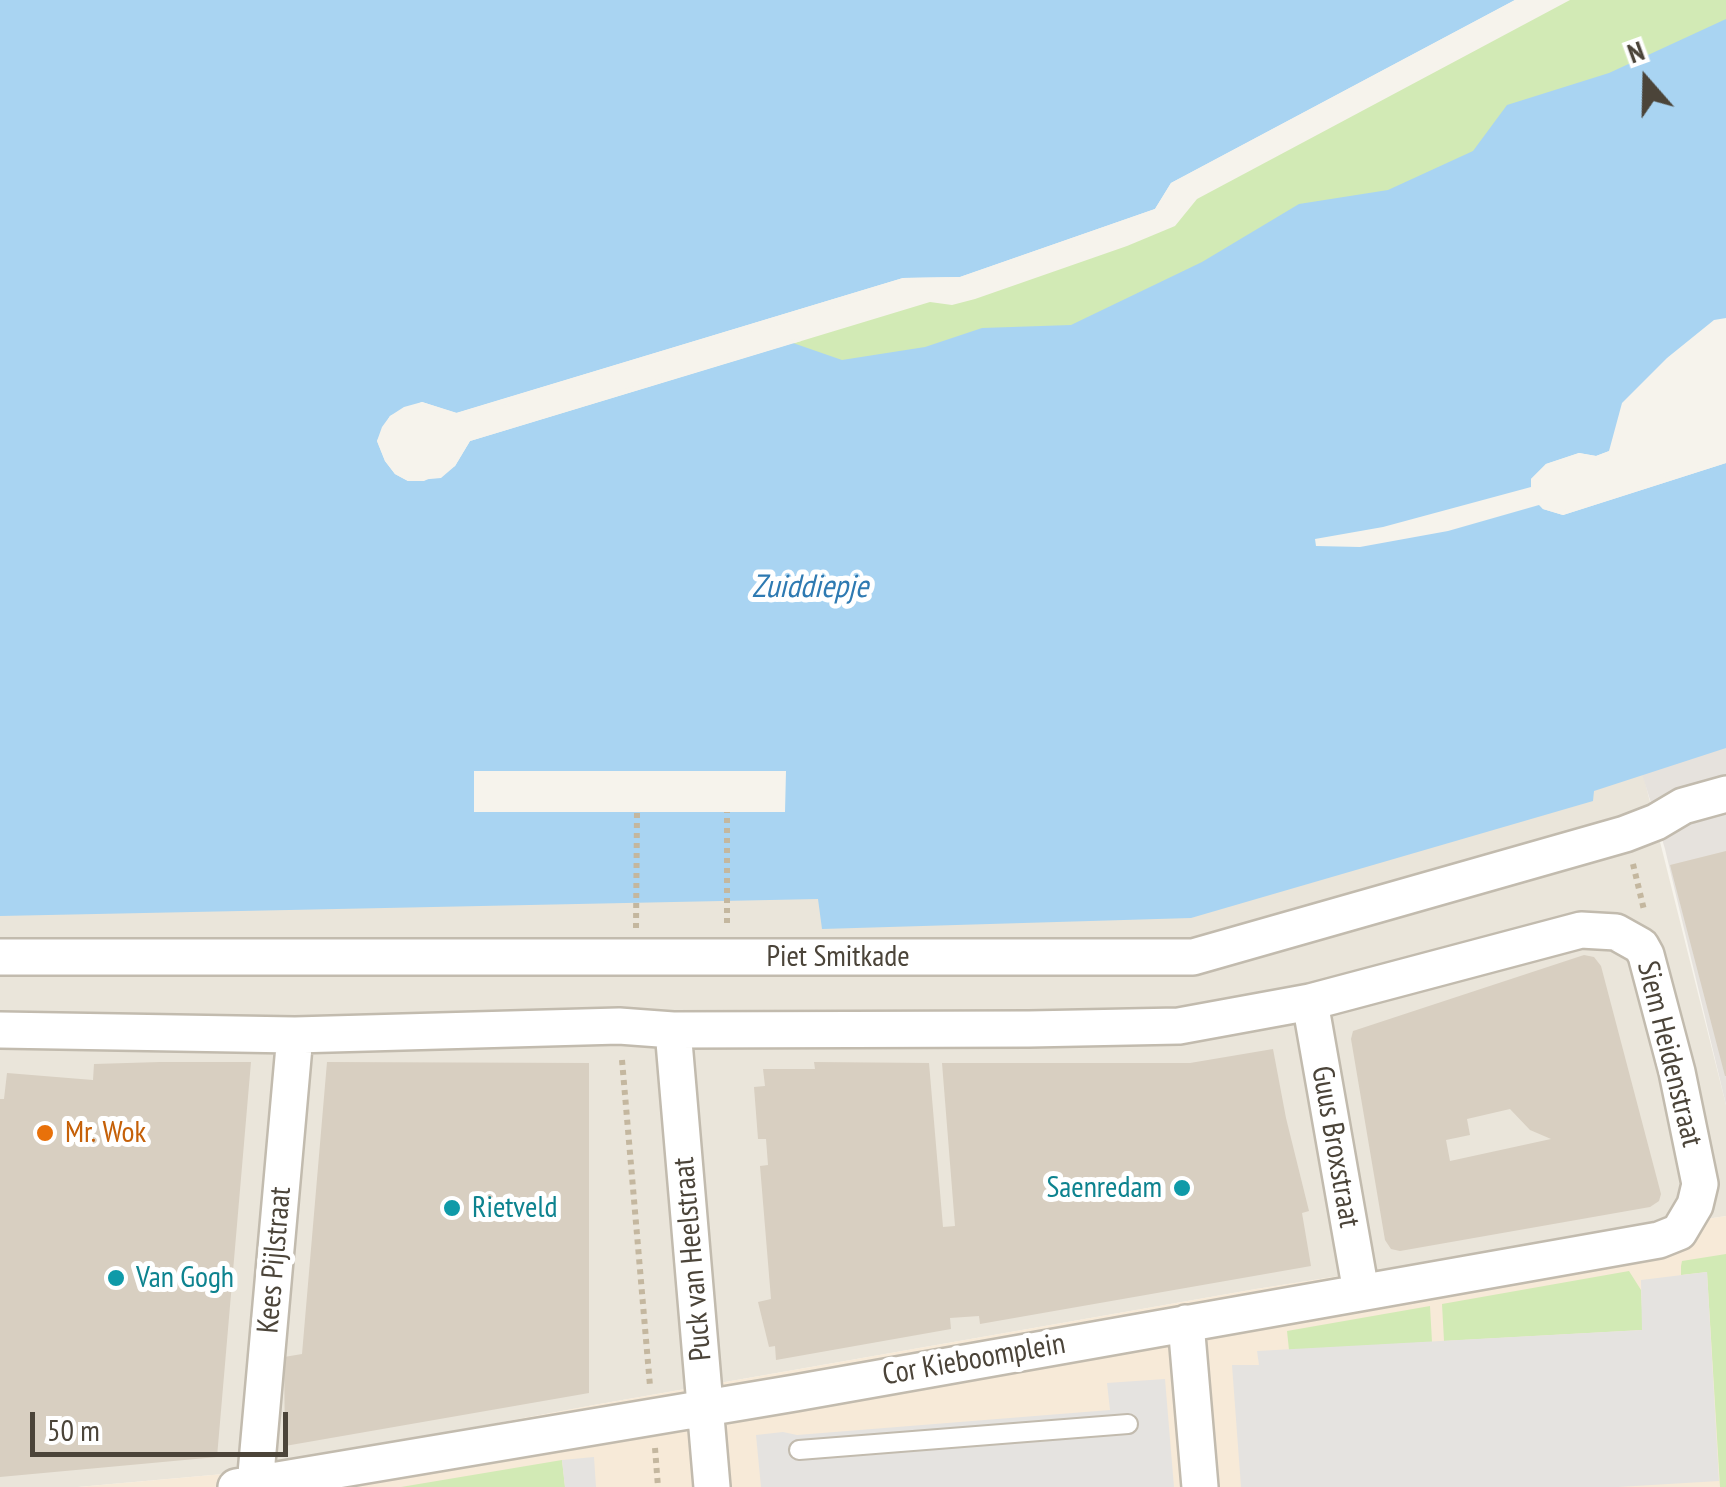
<!DOCTYPE html>
<style>
body{margin:0}
#map{position:relative;width:1726px;height:1487px;overflow:hidden;background:#f6f3ec;font-family:"PT Sans Narrow",sans-serif}
canvas{display:block}
.north{position:absolute;left:1596px;top:30px;width:100px;height:100px;-webkit-text-stroke:8px #fff;paint-order:stroke;rotate:340deg;font-size:28px;font-weight:700;line-height:40px;text-align:center;color:#4b4439}
.north::after{content:'';display:block;margin:auto;width:35px;height:45px;background:#4b4439;clip-path:polygon(50% 0,100% 100%,50% 72%,0 100%)}
.scale{position:absolute;left:30px;top:1412px;width:258px;height:45px;box-sizing:border-box;border:5px solid #4b4439;border-top:0;padding-left:12px;font-size:30px;line-height:35px;white-space:nowrap;color:#4b4439;-webkit-text-stroke:8px #fff;paint-order:stroke}
</style>
<div id="map">
<canvas width="1726" height="1487"></canvas>
<div class="north">N</div>
<div class="scale">50 m</div>
</div>
<script>
const g = document.querySelector('canvas').getContext('2d');
g.lineJoin = 'round';
function paint(path, color) {
  g.fillStyle = color;
  g.fill(path, 'evenodd');
}
function poly(rows) {
  const path = new Path2D();
  for (const r of rows) {
    path.moveTo(r[0], r[1]);
    for (let i = 2; i < r.length; i += 2) path.lineTo(r[i], r[i + 1]);
  }
  return path;
}
function stroke(path, color, width, dash) {
  g.strokeStyle = color;
  g.lineWidth = width;
  g.lineCap = dash ? 'butt' : 'round';
  g.setLineDash(dash || []);
  g.stroke(path);
}
function drawText(font, color, halo, rows, align = 'center') {
  g.font = font + ' "PT Sans Narrow",sans-serif';
  g.lineWidth = 10;
  g.setLineDash([]);
  g.textBaseline = 'middle';
  g.strokeStyle = halo;
  g.fillStyle = color;
  for (const [text, x, y, turn = 0] of rows) {
    g.save();
    g.translate(x, y);
    g.rotate((+turn || 0) * Math.PI / 180);
    g.textAlign = isNaN(turn) ? turn : align;
    if (halo) g.strokeText(text, 0, 0);
    g.fillText(text, 0, 0);
    g.restore();
  }
}
paint(poly([
 [1643,774,1726,1105,1726,1216,1256,1289,594,1405,224,1474,78,1487,0,1487,0,810]
]), '#eae5da');
paint(poly([
 [1726,1216,1726,1487,78,1487,224,1474,594,1405,1256,1289]
]), '#f7ead8');
paint(poly([
 [1726,637,1726,1105,1665,849,1613,679]
]), '#e6e2dd');
paint(poly([
 [1570,0,1726,0,1726,109,1354,317,534,422,930,302,952,305,975,299,1127,246,1175,226,1197,199],
 [1726,1254,1726,1487,1720,1487,1707,1272,1681,1275,1681,1266,1682,1261],
 [1629,1271,1641,1290,1643,1330,1444,1341,1442,1304],
 [1430,1306,1432,1342,1289,1350,1287,1331],
 [562,1460,565,1487,401,1487]
]), '#d2eab5');
paint(poly([
 [1707,1272,1719,1481,1618,1487,1241,1487,1232,1365,1259,1365,1257,1351,1642,1330,1641,1280],
 [1165,1379,1174,1487,761,1487,756,1435,783,1432,797,1435,1110,1410,1107,1383],
 [594,1457,596,1487,565,1487,562,1460]
]), '#e5e3e0');
paint(poly([
 [0,0,1515,0,1171,183,1155,209,960,277,903,278,456,413,422,402,390,416,377,441,385,461,395,474,408,481,424,481,455,466,470,441,793,343,842,360,925,347,982,328,1071,325,1202,262,1299,204,1388,190,1473,151,1507,105,1609,73,1726,19,1726,318,1714,320,1667,358,1622,403,1609,451,1596,456,1579,453,1546,464,1531,479,1533,497,1543,509,1563,515,1726,463,1726,748,1594,791,1593,801,1191,918,822,929,818,899,0,916]
]), '#a9d4f2');
paint(poly([
 [1515,0,1520,0,1495,18,1174,187,1158,213,961,282,904,283,711,344,458,418,422,407,407,411,393,420,382,441,398,470,409,476,424,476,439,473,451,463,468,436,791,339,801,341,470,441,455,466,441,478,408,481,395,474,385,461,377,441,382,427,390,416,404,407,422,402,457,413,903,278,960,277,1155,209,1171,183],
 [1615,449,1612,455,1597,461,1580,458,1548,469,1536,481,1537,495,1546,505,1563,510,1726,458,1726,463,1563,515,1543,509,1539,505,1448,531,1360,547,1316,546,1315,539,1383,527,1531,487,1531,479,1546,464,1579,453,1596,456],
 [474,771,786,771,785,812,474,812]
]), '#f6f3ec');
paint(poly([
 [1726,851,1726,1076,1725,1076,1670,865],
 [1584,955,1594,957,1601,966,1661,1194,1659,1201,1650,1207,1400,1251,1391,1249,1385,1240,1351,1039,1353,1031],
 [1510,1109,1530,1130,1551,1139,1450,1161,1446,1140,1470,1135,1467,1119],
 [1273,1049,1286,1118,1309,1211,1302,1213,1311,1266,980,1324,979,1316,950,1318,951,1329,776,1360,775,1346,769,1347,758,1302,771,1299,760,1166,768,1165,766,1139,758,1139,754,1087,765,1086,763,1069,815,1069,814,1062,929,1063,943,1227,955,1226,942,1063,1190,1063],
 [160,1062,251,1062,217,1457,0,1477,0,1099,4,1099,7,1073,93,1080,94,1064],
 [327,1062,589,1063,589,1393,285,1446,284,1357,302,1354]
]), '#d8cfc1');
const lane = poly([
 [799,1450,1128,1424]
]);
const street = poly([
 [0,957,1193,957,1625,834,1656,822,1683,806,1726,794],
 [1310,1002,1361,1292],
 [0,1030,295,1035,619,1026,673,1030,1029,1029,1179,1026,1310,1002,1581,930,1616,932,1641,946,1646,955,1677,1072,1700,1184,1695,1205,1679,1232,1659,1240,795,1393,236,1487],
 [673,1030,712,1487],
 [1186,1323,1200,1487],
 [255,1485,295,1035]
]);
stroke(lane, '#c2bbae', 22);
stroke(street, '#c2bbae', 40);
stroke(poly([
 [1633,864,1644,910],
 [727,923,727,812],
 [636,928,637,812],
 [622,1060,650,1386],
 [655,1448,658,1487]
]), '#c4b79f', 6, [5, 5]);
stroke(lane, '#fff', 18);
stroke(street, '#fff', 35);
for (const [x, y, r, color] of [
 [45,1133,10,"#e8710a"],
 [1182,1188,10,"#0f9aa8"],
 [452,1208,10,"#0f9aa8"],
 [116,1278,10,"#0f9aa8"]
]) {
  const dot = new Path2D();
  dot.arc(x, y, r, 0, 2 * Math.PI);
  g.fillStyle = color;
  g.fill(dot);
  stroke(dot, '#fff', 4);
}
drawText('30px', '#4b4439', '#fff', [
 ["Piet Smitkade",838,957],
 ["Siem Heidenstraat",1669,1054,76],
 ["Guus Broxstraat",1335,1147,80],
 ["Puck van Heelstraat",693,1259,-95],
 ["Kees Pijlstraat",275,1260,-85],
 ["Cor Kieboomplein",974,1360,-10]
]);
drawText('30px', '#c56008', '#fff', [
 ["Mr. Wok",65,1133]
], 'left');
drawText('30px', '#0d838f', '#fff', [
 ["Saenredam",1162,1188,"right"],
 ["Rietveld",472,1208],
 ["Van Gogh",136,1278]
], 'left');
drawText('italic 32px', '#2e7ab2', '#fff', [
 ["Zuiddiepje",810,588]
]);
</script>
